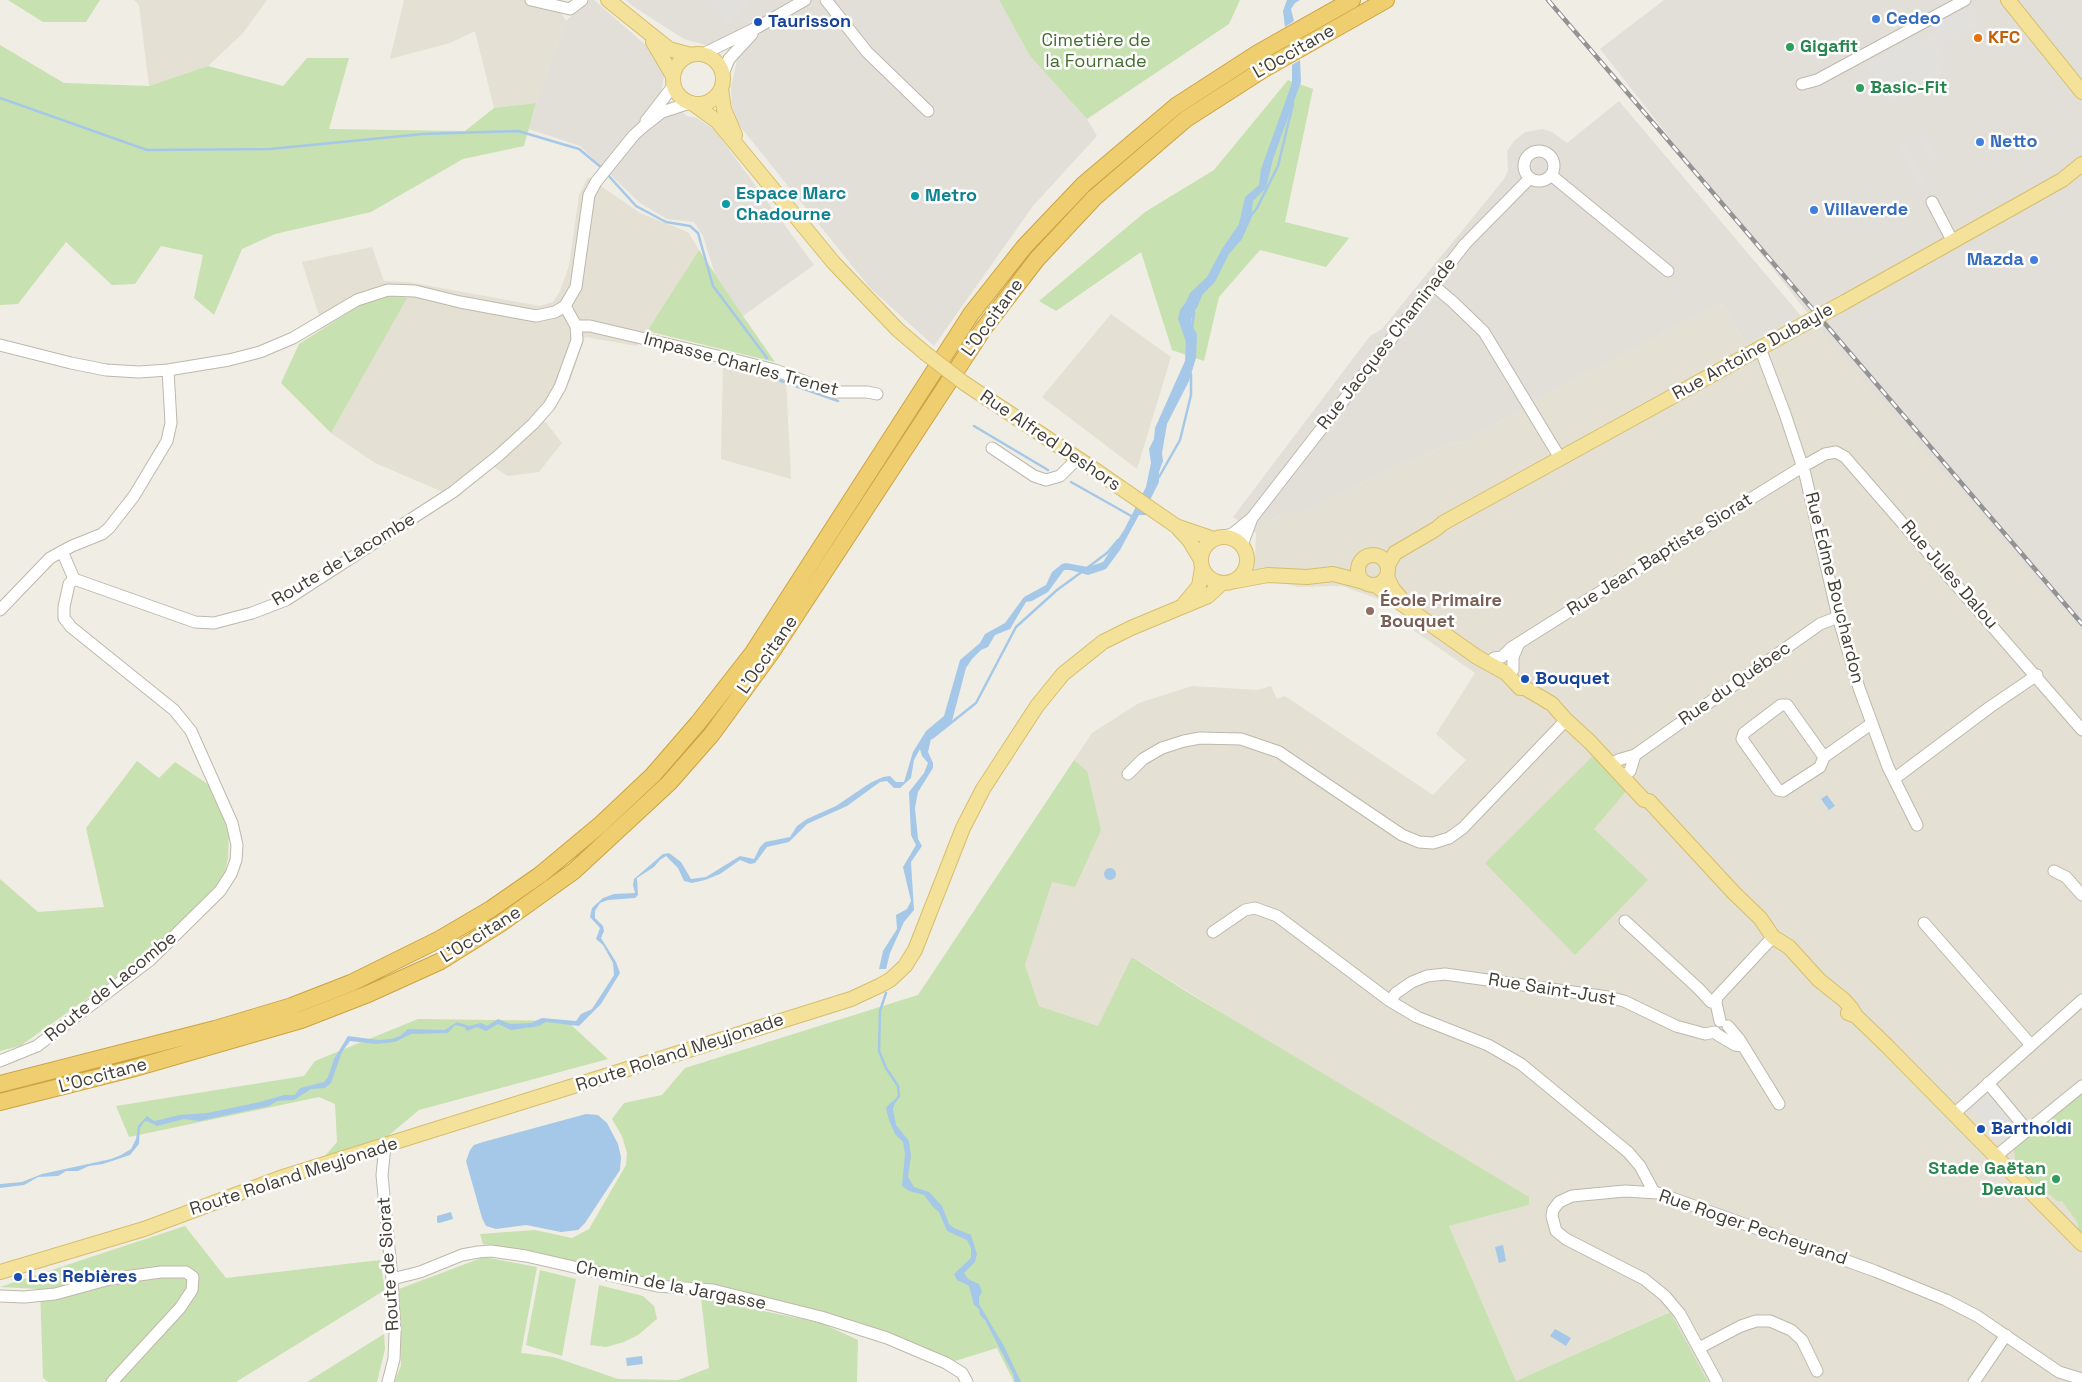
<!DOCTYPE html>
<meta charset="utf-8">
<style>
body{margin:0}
canvas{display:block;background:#f0ede4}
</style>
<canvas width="2082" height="1382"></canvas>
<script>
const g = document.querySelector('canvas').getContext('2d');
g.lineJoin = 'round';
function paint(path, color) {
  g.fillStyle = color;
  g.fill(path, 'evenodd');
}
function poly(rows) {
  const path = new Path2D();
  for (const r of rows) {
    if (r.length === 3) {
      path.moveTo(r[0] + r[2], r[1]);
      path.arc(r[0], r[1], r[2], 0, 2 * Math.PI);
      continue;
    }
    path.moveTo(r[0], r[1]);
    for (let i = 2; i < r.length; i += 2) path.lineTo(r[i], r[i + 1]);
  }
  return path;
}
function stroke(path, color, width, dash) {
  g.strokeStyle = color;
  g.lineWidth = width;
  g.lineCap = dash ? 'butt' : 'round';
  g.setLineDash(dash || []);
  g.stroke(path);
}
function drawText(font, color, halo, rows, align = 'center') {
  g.font = font + ' "Space Grotesk",sans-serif';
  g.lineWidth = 5;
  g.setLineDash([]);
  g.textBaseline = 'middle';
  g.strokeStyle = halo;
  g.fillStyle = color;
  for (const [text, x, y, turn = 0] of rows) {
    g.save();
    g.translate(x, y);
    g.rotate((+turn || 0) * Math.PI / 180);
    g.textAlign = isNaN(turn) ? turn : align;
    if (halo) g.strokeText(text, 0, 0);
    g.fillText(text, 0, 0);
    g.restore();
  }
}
paint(poly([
 [134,0,267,0,243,33,208,66,149,86,139,5],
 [404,0,554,0,566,21,536,103,494,108,475,31,450,43,390,59],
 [588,177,640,213,688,232,699,250,637,346,585,337,570,381,544,420,562,443,539,472,508,476,494,467,457,498,375,463,331,433,406,298,364,303,323,328,302,262,372,247,384,281,408,282,540,306,553,302,560,291,569,266,579,195],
 [1722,304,1746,344,1807,313,2082,632,2082,1382,1708,1382,1669,1312,1516,1381,1449,1226,1529,1205,1133,957,1098,1026,1039,1006,1025,965,1087,771,1074,760,1092,733,1139,703,1192,686,1258,690,1271,686,1277,699,1285,696,1433,795,1466,760,1436,734,1475,673,1403,623,1405,614,1387,602,1342,586,1298,587,1278,581,1254,583,1256,533,1259,526,1282,514,1302,513,1383,472,1457,441,1463,443,1566,383],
 [1111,314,1171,357,1137,469,1042,397],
 [723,363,786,379,791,479,721,459]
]), '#e4e0d3');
paint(poly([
 [589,0,594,0,648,47,662,68,664,77,661,93,687,116,697,118,714,129,814,265,743,316,715,274,703,236,694,222,667,219,640,203,580,146,529,129,536,103,566,21],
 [626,0,999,0,1030,56,1087,119,1097,136,1033,206,934,346,870,288,739,125,732,106,731,87,737,60,729,35,709,46,684,39,634,7],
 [1664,0,2082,0,2082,632,1835,348,1600,49],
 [1619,101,1801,316,1746,344,1722,304,1566,383,1463,443,1457,441,1383,472,1302,513,1282,514,1259,526,1256,533,1233,517,1370,336,1382,329,1504,179,1508,170,1507,151,1514,141,1525,132,1543,129,1552,132,1567,143]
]), '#e2dfd9');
paint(poly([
 [8,0,100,0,86,22,43,22],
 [999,0,1240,0,1229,24,1087,119,1030,56],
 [0,45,64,83,149,86,208,66,283,86,307,58,349,58,329,129,465,131,494,108,536,103,524,146,463,159,371,212,275,234,242,249,214,315,194,298,203,255,161,246,135,284,112,285,66,242,18,304,0,305],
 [1288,80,1313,89,1285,222,1349,238,1326,267,1260,250,1219,297,1204,361,1172,350,1141,252,1056,311,1039,301,1145,212,1214,170],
 [699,250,743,316,775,362,647,331],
 [389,295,407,298,331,433,281,383,299,344,363,303],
 [1594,755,1627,790,1594,829,1648,880,1575,955,1485,863],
 [1074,760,1087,771,1101,830,1075,887,1052,882,1025,965,1039,1006,1098,1026,1132,957,1192,995,1529,1197,1529,1205,1449,1226,1516,1381,1670,1312,1708,1382,1014,1382,997,1348,955,1361,884,1332,743,1291,699,1282,664,1281,621,1275,537,1252,483,1244,480,1234,535,1230,572,1238,589,1229,626,1165,627,1153,622,1136,612,1119,624,1103,662,1095,685,1068,918,995],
 [137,761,159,778,175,762,212,787,229,829,228,858,224,877,153,952,20,1046,0,1051,0,879,38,912,104,907,86,828],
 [418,1019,567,1021,608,1059,419,1110,388,1136,323,1158,337,1142,335,1104,319,1097,129,1137,116,1106,304,1076,315,1061],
 [2082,1094,2082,1235,2078,1231,2078,1223,2062,1201,2057,1201,2051,1195,2045,1194,2012,1161,2015,1158,2014,1149],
 [185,1226,226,1278,380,1260,385,1290,236,1382,48,1382,43,1378,40,1289,0,1287],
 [484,1257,537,1267,521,1353,554,1357,618,1379,678,1380,709,1368,701,1298,821,1323,858,1340,857,1382,394,1382,401,1366,399,1289],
 [540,1270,576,1279,562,1356,526,1345],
 [599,1285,643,1296,654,1306,657,1319,638,1335,624,1342,606,1347,590,1345],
 [384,1334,385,1349,377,1382,307,1382]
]), '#c8e1b0');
paint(poly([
 [706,0,754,0,728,23],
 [1972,5,1979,17,1976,19,1979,25,1939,48,1946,62,1940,66,1944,73,1914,89,1911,84,1905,87,1908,93,1889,103,1867,64,1918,35,1921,41,1937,32,1935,26],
 [1924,133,1938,161,1932,165,1917,137],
 [1901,137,1929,188,1923,192,1895,140],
 [1990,1089,2021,1126,2001,1143,1971,1107]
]), '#e1e0dc');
paint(poly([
 [1287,0,1300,0,1295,3,1291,9,1294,21,1285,27,1283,11],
 [1300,60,1301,82,1273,159,1266,188,1253,201,1251,219,1242,239,1229,254,1215,282,1197,300,1198,304,1191,319,1192,326,1197,334,1196,358,1189,381,1167,424,1162,453,1163,461,1159,472,1159,482,1148,504,1146,515,1139,515,1120,550,1106,569,1088,575,1070,570,1064,570,1048,592,1032,601,1026,602,1010,629,995,635,988,647,981,650,972,659,966,668,952,721,931,739,928,752,933,763,933,768,918,792,915,808,918,839,922,846,911,862,914,910,904,922,890,953,886,969,879,969,883,951,897,929,896,915,907,909,911,901,903,867,916,845,911,835,909,792,924,773,928,763,922,756,920,749,914,760,911,778,900,788,894,788,887,781,880,782,847,806,807,824,789,842,767,847,755,863,750,864,740,860,720,874,705,880,692,883,684,881,678,868,666,856,660,860,654,867,637,878,638,895,635,898,608,900,600,903,595,911,595,918,603,926,604,931,601,938,616,962,620,973,601,1004,579,1026,546,1022,539,1026,511,1030,498,1024,486,1031,477,1027,467,1031,464,1027,455,1025,448,1033,411,1034,395,1042,376,1044,350,1041,342,1052,331,1083,325,1088,311,1089,294,1100,277,1101,269,1106,199,1121,184,1119,157,1126,147,1121,144,1122,140,1128,139,1144,130,1155,103,1164,89,1166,78,1171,66,1171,58,1176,38,1177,24,1185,0,1188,0,1184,22,1182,42,1174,111,1159,121,1155,131,1149,136,1139,138,1126,147,1116,154,1121,159,1120,179,1115,207,1113,260,1102,284,1095,295,1095,300,1088,324,1082,328,1077,334,1059,348,1036,378,1040,391,1039,400,1036,408,1029,445,1030,457,1022,469,1026,481,1023,487,1026,498,1019,510,1024,531,1023,542,1018,576,1021,581,1014,592,1009,614,975,613,963,603,945,596,939,600,928,590,917,592,908,603,898,614,894,635,893,633,885,634,879,663,854,669,853,681,862,691,879,706,877,740,856,754,859,760,847,765,842,790,837,797,826,807,819,836,806,870,783,883,777,890,776,896,782,904,782,913,752,926,731,944,716,960,660,980,643,985,634,1005,623,1024,597,1046,585,1052,572,1062,564,1066,563,1088,567,1103,562,1124,530,1146,487,1151,463,1149,449,1154,439,1155,428,1185,361,1186,342,1178,319,1180,310,1186,302,1190,293,1207,277,1222,249,1239,224,1245,197,1259,185,1261,169,1292,83,1292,65],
 [1827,795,1835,806,1829,810,1821,799],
 [1110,874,6],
 [892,1101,895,1103,893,1109,896,1125,909,1141,911,1156,908,1177,914,1187,929,1192,942,1206,949,1224,954,1228,971,1235,977,1254,975,1262,964,1273,968,1279,979,1284,982,1292,979,1297,979,1304,1004,1346,1021,1382,1015,1382,1013,1374,985,1320,980,1315,979,1309,974,1305,969,1286,957,1280,954,1274,971,1258,971,1248,967,1240,947,1231,939,1212,934,1208,924,1195,909,1191,902,1186,905,1154,903,1142,895,1134,889,1120,886,1108],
 [586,1114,598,1115,607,1123,618,1144,621,1157,620,1170,585,1223,578,1230,561,1232,526,1225,496,1229,486,1226,482,1218,466,1161,470,1150,474,1145,483,1142],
 [451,1212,453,1219,439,1223,437,1222,437,1216],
 [1503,1245,1506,1261,1499,1263,1495,1247],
 [1555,1329,1571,1338,1566,1346,1550,1336],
 [642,1356,643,1364,627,1366,626,1358]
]), '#a5c8e8');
stroke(poly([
 [0,98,147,150,270,149,423,134,518,131,579,149,602,168],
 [607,174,636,206,666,222,690,226,698,233,713,286,767,358],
 [1250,217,1257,208,1278,166,1293,104],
 [1196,307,1201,295],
 [1192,329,1194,312],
 [770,377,838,401],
 [974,426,1048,470],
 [1159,477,1180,440,1191,395,1191,374],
 [1071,482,1133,517],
 [1087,568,1107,553,1118,540],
 [932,738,976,703,1016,627,1057,590,1083,571],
 [886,993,880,1011,879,1051,886,1068,898,1086,899,1096,892,1105]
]), '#a5c8e8', 2.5);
const minor = poly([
 [531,0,570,9,582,0],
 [826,0,867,52,928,111],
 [703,54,758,27,805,0],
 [723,74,729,59,752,34],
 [1802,84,1817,80,1965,0],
 [646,121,674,85],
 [1539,166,15],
 [1551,175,1668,271],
 [1932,202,1953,242],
 [1434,286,1453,302,1484,332,1560,458],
 [576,326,590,326,739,361,775,370,832,392,867,392,877,394],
 [0,345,71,363,106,370,139,372,168,370,229,360,260,352,293,338,357,300,388,290,415,291,460,302,536,316,555,312,565,306,576,287,589,195,596,182,634,135,643,127,662,112,690,103],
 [1758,350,1763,356,1785,414,1805,474,1838,617,1859,688,1888,767,1917,825],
 [992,448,1034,476,1046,480,1060,476,1077,459],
 [1220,537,1232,534,1252,518,1465,244,1530,178],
 [1242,545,1252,518],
 [62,551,74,579],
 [74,579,195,622,214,623,252,613,286,600,453,492,498,456,533,424,549,406,560,387,577,340,576,326,565,306],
 [0,610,50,558,72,546,102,534,109,528,134,496,167,441,171,423,168,370],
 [1494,658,1502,657,1511,648,1584,602,1802,467,1825,454,1836,452,1845,457,2082,730],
 [1513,670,1513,657,1519,643],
 [1824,757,1787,705,1781,705,1744,733,1742,739,1778,790,1783,791,1820,767,1824,757,1871,724],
 [1612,765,1618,760,1635,755,1820,624,1838,617],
 [1128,774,1143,759,1162,748,1184,741,1200,738,1241,739,1279,752,1402,835,1419,842,1433,843,1449,838,1463,828,1566,720],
 [1623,777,1630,771,1635,755],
 [1894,779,1990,707,2037,675],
 [2054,871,2066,877,2082,895],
 [1625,921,1699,989,1711,1002,1716,1003],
 [1924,923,2031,1045],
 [1213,932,1245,910,1255,908,1277,916,1390,1001,1417,1017,1488,1045,1521,1064,1628,1152,1640,1166,1654,1192],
 [1390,1001,1396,993,1412,982,1427,976,1445,974,1608,997,1624,1001,1676,1026,1705,1034,1715,1032],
 [1720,1021,1716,1003,1717,997,1773,937],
 [1728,1026,1739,1039,1779,1104],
 [1718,1035,1735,1045,1742,1046],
 [0,1061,37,1046,150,960,220,891,231,874,236,860,237,845,232,823,191,731,174,710,71,627,64,618,64,607,69,584,74,579],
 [1988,1083,2027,1130],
 [1955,1113,2082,1000],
 [385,1146,382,1175,392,1279,395,1333,394,1359,388,1382],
 [1996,1156,2082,1086],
 [392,1279,420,1272,462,1255,478,1252,491,1251,526,1256,657,1286,713,1290,821,1317,887,1338,946,1363,962,1373,967,1382],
 [0,1296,24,1297,55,1294,110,1279,161,1272,186,1272,193,1277,192,1290,180,1308,112,1382],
 [1699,1348,1741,1326,1756,1321,1770,1321,1791,1330,1802,1340,1817,1371],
 [1717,1382,1680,1314,1665,1296,1644,1279,1566,1239,1556,1231,1552,1216,1553,1210,1559,1202,1572,1196,1625,1191,1658,1193,1875,1271,1946,1300,1977,1316,2059,1372,2082,1379],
 [1974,1382,2006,1335]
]);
const major = poly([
 [608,0,669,49,691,55],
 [2008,0,2082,92],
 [653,42,673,76],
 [698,79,25],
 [721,89,724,109,735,135],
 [692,103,717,121,833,262,898,330,925,353],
 [1843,303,2062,180,2082,164],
 [964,383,1095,470,1176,526,1214,539],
 [1178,528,1189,540,1201,560],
 [1224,560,23],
 [1373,570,15],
 [1388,565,1395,553,1436,529,1443,523,1804,324],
 [1387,577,1393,589,1400,597],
 [1236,581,1268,575,1307,577,1333,574,1364,582],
 [1375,585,1477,657,1506,673,1520,688,1525,688,1552,704,1566,720,1590,742,1644,800,1649,801,1734,893,1760,918,1773,937,1789,947,1819,980,1844,1000,1851,1008,1856,1016],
 [1184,604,1199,586,1202,568],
 [1848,1013,1856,1016,1887,1046,2082,1244],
 [0,1272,144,1229,280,1178,851,999,879,986,890,980,905,966,915,950,963,828,983,789,1037,706,1063,674,1103,642,1131,628,1208,596,1222,583]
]);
const highway = poly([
 [0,1084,215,1029,292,1006,351,983,440,939,491,909,540,875,600,825,653,775,698,723,752,654,971,314,1024,247,1084,184,1176,106,1258,53,1352,0],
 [0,1102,131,1069,301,1020,368,994,441,961,500,924,574,871,669,783,712,734,771,653,984,328,1037,259,1094,198,1186,119,1264,69,1386,0]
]);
stroke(minor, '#beb8ab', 13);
stroke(major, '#d7be6c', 16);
stroke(highway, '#cda341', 18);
stroke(minor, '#fff', 11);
stroke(major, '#f4e19a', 14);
stroke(highway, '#efce70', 16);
const rail = poly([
 [1548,0,2082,624]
]);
stroke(rail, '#939393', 4.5);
stroke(rail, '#fff', 2.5, [8]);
const majorBridge = poly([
 [1804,324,1843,303],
 [925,353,964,383]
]);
stroke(majorBridge, '#d7be6c', 16, []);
stroke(majorBridge, '#f4e19a', 14);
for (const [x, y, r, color] of [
 [1876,19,5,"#3f7fe0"],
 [758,22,5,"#1a4fb4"],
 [1978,38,5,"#e8710a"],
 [1790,47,5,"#2e9e5b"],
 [1860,88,5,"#2e9e5b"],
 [1980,142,5,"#3f7fe0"],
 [915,196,5,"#0f9aa8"],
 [726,204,5,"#0f9aa8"],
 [1814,210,5,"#3f7fe0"],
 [2034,260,5,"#3f7fe0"],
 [1370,611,5,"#8d6e63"],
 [1525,679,5,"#1a4fb4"],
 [1981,1129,5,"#1a4fb4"],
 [2056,1179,5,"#2e9e5b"],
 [18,1277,5,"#1a4fb4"]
]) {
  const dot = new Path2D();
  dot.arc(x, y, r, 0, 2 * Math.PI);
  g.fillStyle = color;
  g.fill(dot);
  stroke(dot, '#fff', 2);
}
drawText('bold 18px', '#366cbe', '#fff', [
 ["Cedeo",1886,19],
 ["Netto",1990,142],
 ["Villaverde",1824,210],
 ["Mazda",2024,260,"right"]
], 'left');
drawText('bold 18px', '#164399', '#fff', [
 ["Taurisson",768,22],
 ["Bouquet",1535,679],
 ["Bartholdi",1991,1129],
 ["Les Rebières",28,1277]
], 'left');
drawText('bold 18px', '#c56008', '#fff', [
 ["KFC",1988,38]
], 'left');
drawText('18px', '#426d2e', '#fff', [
 ["Cimetière de",1096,41],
 ["la Fournade",1096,62]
]);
drawText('bold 18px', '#27864d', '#fff', [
 ["Gigafit",1800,47],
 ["Basic-Fit",1870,88],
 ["Stade Gaëtan",2046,1169,"right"],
 ["Devaud",2046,1190,"right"]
], 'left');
drawText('18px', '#423e35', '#fff', [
 ["L'Occitane",1294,52,-30],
 ["L'Occitane",993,318,-54],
 ["Rue Jacques Chaminade",1387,344,-52],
 ["Rue Antoine Dubayle",1753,352,-29],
 ["Impasse Charles Trenet",741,365,15],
 ["Rue Alfred Deshors",1050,441,34],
 ["Rue Jean Baptiste Siorat",1660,555,-32],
 ["Route de Lacombe",344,560,-31],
 ["Rue Jules Dalou",1949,575,49],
 ["Rue Edme Bouchardon",1834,588,76],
 ["L'Occitane",768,655,-55],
 ["Rue du Québec",1735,684,-35],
 ["L'Occitane",481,935,-32],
 ["Route de Lacombe",111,987,-39],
 ["Rue Saint-Just",1552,990,9],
 ["Route Roland Meyjonade",680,1053,-18],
 ["L'Occitane",103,1076,-15],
 ["Route Roland Meyjonade",294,1177,-18],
 ["Rue Roger Pecheyrand",1753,1228,19],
 ["Route de Siorat",389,1264,-94],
 ["Chemin de la Jargasse",671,1286,11]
]);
drawText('bold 18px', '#0d838f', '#fff', [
 ["Espace Marc",736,194],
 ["Chadourne",736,215],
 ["Metro",925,196]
], 'left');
drawText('bold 18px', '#785e54', '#fff', [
 ["École Primaire",1380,601],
 ["Bouquet",1380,622]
], 'left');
</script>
